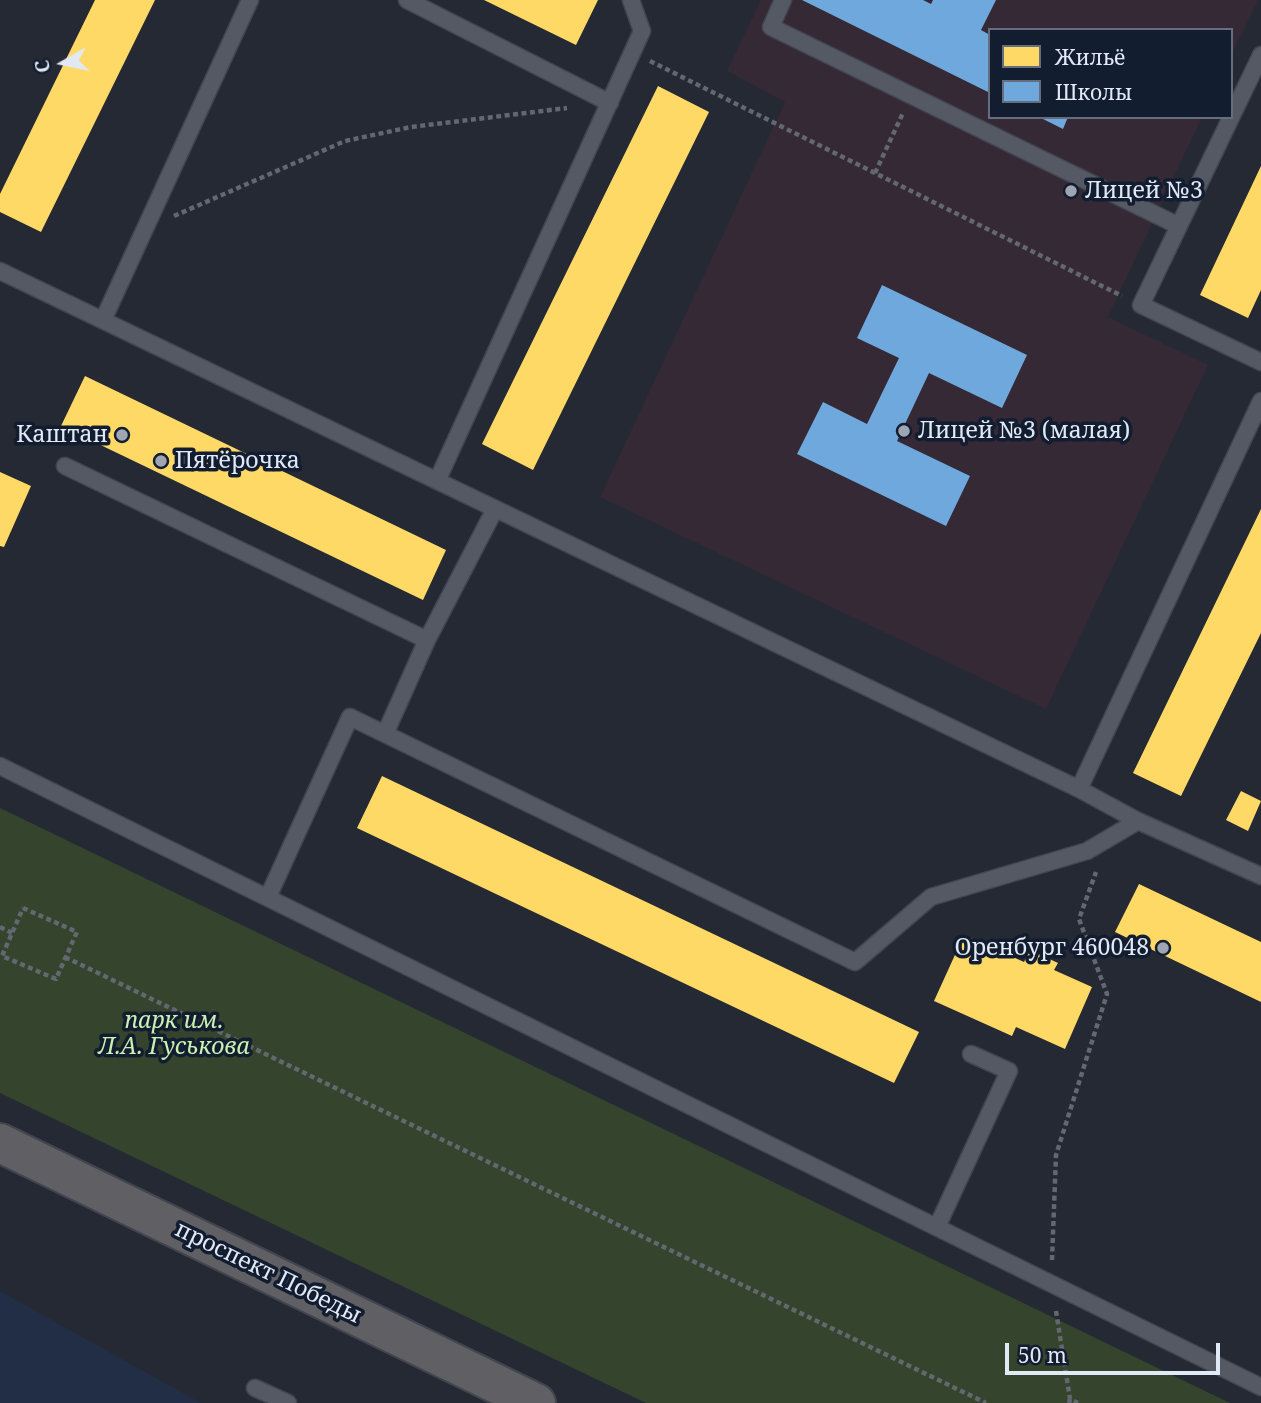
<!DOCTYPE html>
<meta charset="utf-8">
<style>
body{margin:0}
#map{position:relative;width:1261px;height:1403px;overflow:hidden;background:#242934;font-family:"Noto Serif",serif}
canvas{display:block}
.legend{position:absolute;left:988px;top:28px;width:245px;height:91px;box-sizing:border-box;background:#131d30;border:2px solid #656e7f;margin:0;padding:9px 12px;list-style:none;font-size:21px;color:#e1e8f6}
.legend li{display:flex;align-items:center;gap:14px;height:35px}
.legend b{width:35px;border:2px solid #656e7f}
.north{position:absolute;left:28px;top:28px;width:70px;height:70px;-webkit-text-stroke:5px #131d30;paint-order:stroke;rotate:261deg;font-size:19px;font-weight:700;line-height:28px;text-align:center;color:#e1e8f6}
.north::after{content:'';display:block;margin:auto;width:24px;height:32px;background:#e1e8f6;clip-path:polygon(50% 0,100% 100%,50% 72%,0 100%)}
.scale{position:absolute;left:1005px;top:1343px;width:215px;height:32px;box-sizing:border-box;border:4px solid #e1e8f6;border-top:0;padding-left:9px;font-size:21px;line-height:24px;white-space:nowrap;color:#e1e8f6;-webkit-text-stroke:5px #131d30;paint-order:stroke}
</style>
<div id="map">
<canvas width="1261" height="1403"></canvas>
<ul class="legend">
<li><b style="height:19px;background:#ffd966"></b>Жильё</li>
<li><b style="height:19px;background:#6fa8dc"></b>Школы</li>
</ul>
<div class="north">С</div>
<div class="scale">50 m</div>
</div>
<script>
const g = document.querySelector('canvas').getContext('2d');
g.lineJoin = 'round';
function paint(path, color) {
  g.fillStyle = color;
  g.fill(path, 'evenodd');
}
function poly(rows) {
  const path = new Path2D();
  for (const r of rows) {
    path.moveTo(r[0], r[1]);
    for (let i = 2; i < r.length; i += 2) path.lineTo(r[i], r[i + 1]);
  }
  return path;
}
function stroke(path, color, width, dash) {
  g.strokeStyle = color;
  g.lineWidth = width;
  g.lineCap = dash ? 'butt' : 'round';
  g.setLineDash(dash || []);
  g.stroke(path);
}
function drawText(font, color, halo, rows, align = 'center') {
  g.font = font + ' "Noto Serif",serif';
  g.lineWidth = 7;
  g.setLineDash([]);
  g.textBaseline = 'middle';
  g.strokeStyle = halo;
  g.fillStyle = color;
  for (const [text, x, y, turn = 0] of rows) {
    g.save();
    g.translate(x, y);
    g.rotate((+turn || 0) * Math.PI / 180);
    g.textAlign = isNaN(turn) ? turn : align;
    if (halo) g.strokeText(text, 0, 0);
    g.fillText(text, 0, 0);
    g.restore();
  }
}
paint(poly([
 [0,1291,201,1403,0,1403]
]), '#222e46');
paint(poly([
 [761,0,1258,0,1231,56,1231,30,990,30,990,117,1202,117,1108,317,1208,365,1046,709,600,497,785,102,727,71]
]), '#352935');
paint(poly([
 [0,808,1230,1403,646,1403,0,1093]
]), '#34442d');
paint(poly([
 [95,0,155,0,41,232,0,212,0,194],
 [484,0,598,0,576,45],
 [658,86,709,112,533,470,482,444],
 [1261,166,1261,290,1248,318,1200,295],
 [85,376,446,550,423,600,61,426],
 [0,472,31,486,4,547,0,546],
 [1261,509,1261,633,1181,796,1133,773],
 [382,776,919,1032,894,1083,357,828],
 [1241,791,1261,801,1248,831,1226,820],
 [1139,884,1261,942,1261,1002,1115,932],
 [964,935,1024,962,1030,950,1058,963,1054,970,1092,987,1065,1049,1016,1027,1012,1036,934,1001]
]), '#ffd966');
paint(poly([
 [802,0,923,0,931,4,933,0,996,0,981,30,990,35,990,93],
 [1039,117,1068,117,1063,129],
 [882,285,1027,355,1002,408,929,373,897,441,970,476,946,526,797,454,823,402,867,424,899,358,857,338]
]), '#6fa8dc');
const lane = poly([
 [407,0,610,103],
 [783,0,771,27,1179,226],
 [1261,55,1141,305,1261,362],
 [0,271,1079,789,1138,821,1261,876],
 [104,318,250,0],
 [65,466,427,640,495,509],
 [437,481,642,31,631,0],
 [385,734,427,640],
 [0,766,1261,1387],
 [1079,789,1261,401],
 [268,897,350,717,855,962,931,897,1087,851,1138,821],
 [937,1227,1009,1071,971,1054],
 [255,1388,288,1403]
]);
const primary = poly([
 [0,1143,536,1403]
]);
stroke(lane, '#40454f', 19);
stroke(primary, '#40454f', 42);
stroke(poly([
 [650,61,1122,296],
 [875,173,903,113],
 [174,216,345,141,411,127,567,108],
 [23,908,77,932,56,979,2,956,23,908],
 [0,927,12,933],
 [65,957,986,1403],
 [1052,1260,1056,1155,1107,994,1079,919,1096,872],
 [1056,1311,1070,1399],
 [1069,1403,1070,1399,1078,1403]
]), '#63676f', 4.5, [5, 3.5]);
stroke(lane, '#555963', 16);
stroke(primary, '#605f64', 38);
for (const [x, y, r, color] of [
 [1071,191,7,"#9fa5b2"],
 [904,431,7,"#9fa5b2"],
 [122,435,7,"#9fa5b2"],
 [161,461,7,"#9fa5b2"],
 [1163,948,7,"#9fa5b2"]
]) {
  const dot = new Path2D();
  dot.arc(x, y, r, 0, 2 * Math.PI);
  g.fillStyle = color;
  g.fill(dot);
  stroke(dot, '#131d30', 2.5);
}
drawText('23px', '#e1e8f6', '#131d30', [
 ["Лицей №3",1085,191],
 ["Лицей №3 (малая)",918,431],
 ["Каштан",108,435,"right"],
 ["Пятёрочка",175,461],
 ["Оренбург 460048",1149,948,"right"]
], 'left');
drawText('italic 23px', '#caf1b2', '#131d30', [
 ["парк им.",174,1021],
 ["Л.А. Гуськова",174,1047]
]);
drawText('23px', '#e1e8f6', '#131d30', [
 ["проспект Победы",268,1273,26]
]);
</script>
